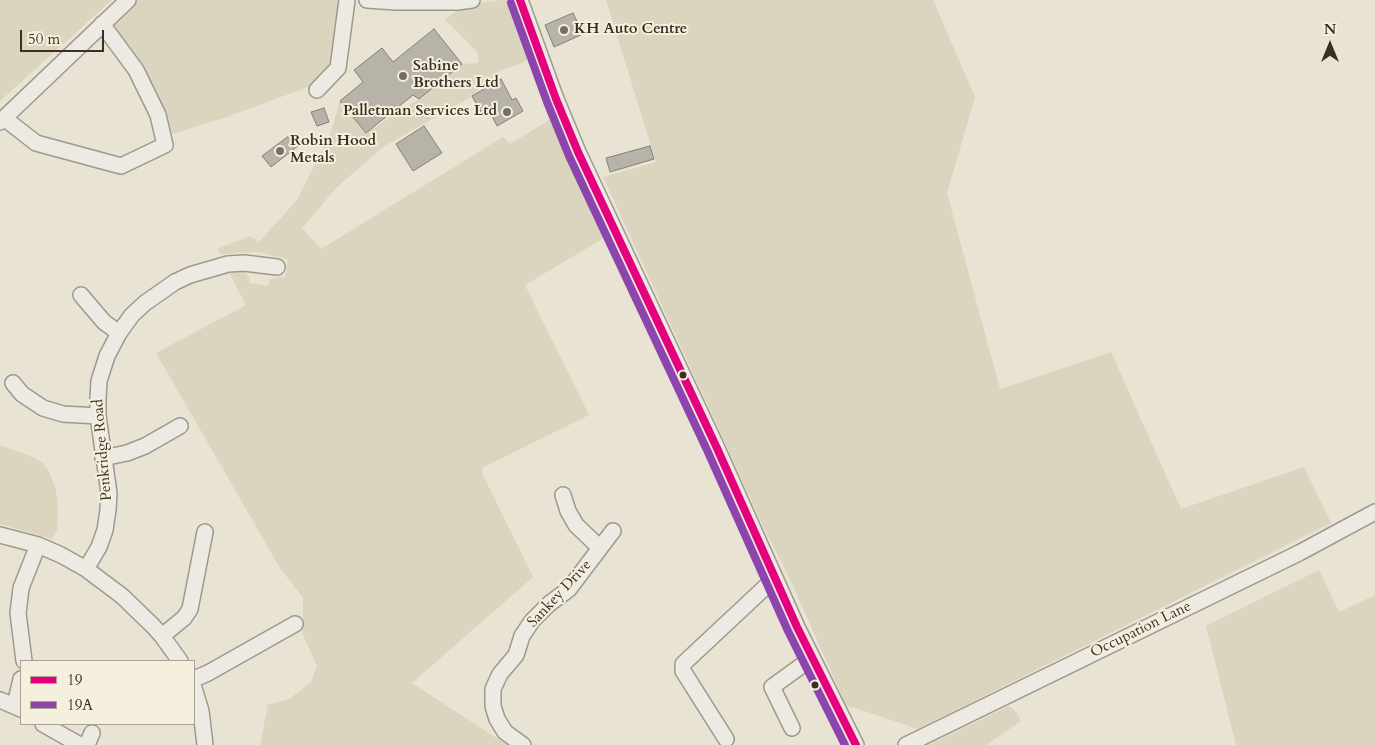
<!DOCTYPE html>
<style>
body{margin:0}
#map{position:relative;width:1375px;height:745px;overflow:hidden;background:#e8e3d3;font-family:Cardo,serif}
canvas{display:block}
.legend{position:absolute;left:20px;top:660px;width:175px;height:65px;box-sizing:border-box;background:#f5f0dd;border:1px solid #aba293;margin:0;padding:6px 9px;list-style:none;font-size:15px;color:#3c2e24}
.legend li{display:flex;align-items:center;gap:10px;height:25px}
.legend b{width:25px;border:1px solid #aba293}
.north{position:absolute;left:1305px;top:20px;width:50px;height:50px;-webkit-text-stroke:4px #f5f0dd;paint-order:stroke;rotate:0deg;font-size:14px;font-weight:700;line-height:20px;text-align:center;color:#3c2e24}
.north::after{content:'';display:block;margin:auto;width:18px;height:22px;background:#3c2e24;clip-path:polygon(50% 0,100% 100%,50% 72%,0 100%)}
.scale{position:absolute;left:20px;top:30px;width:84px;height:22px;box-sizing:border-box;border:2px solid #3c2e24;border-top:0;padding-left:6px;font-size:15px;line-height:18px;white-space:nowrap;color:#3c2e24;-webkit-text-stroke:4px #f5f0dd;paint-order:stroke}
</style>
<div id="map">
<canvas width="1375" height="745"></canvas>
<ul class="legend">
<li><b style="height:6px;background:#e5007d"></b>19</li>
<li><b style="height:6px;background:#8e44ad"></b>19A</li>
</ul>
<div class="north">N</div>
<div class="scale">50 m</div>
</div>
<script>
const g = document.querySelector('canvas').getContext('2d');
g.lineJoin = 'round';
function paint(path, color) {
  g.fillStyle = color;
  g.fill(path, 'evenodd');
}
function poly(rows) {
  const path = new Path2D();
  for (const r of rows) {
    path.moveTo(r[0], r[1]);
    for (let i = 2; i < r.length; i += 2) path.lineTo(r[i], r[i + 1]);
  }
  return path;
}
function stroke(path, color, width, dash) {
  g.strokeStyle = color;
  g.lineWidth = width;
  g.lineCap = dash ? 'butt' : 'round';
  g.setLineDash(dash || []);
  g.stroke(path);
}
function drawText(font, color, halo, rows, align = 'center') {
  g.font = font + ' Cardo,serif';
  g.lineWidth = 4;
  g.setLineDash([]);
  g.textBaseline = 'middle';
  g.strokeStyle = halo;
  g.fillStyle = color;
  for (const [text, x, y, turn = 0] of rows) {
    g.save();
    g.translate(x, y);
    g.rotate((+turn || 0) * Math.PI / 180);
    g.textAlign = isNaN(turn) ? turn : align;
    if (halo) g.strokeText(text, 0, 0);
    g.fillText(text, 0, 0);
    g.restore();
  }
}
paint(poly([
 [0,0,112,0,0,101],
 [138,0,338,0,333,61,316,84,224,118,172,134,163,108,110,25],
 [502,0,511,0,531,56,522,63,501,70,472,96,383,147,336,188,302,228,321,249,503,137,510,144,554,117,604,238,525,285,589,415,482,468,482,473,533,577,412,683,507,745,260,745,268,704,288,700,311,682,317,666,303,635,303,598,280,568,156,353,246,305,229,272,245,272,249,278,250,283,268,286,270,280,274,278,285,277,288,259,257,252,220,254,217,249,250,236,259,242,297,200,330,135,340,101,366,133,419,99,462,64,478,63,478,53,445,19,465,5],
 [606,0,933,0,975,97,947,193,1000,389,1111,352,1181,509,1304,467,1331,523,918,729,846,705,788,575,763,526,603,177,656,162],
 [0,445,35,458,43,463,49,471,56,490,58,508,57,530,52,539,0,524],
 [1319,570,1339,612,1375,595,1375,745,1236,745,1206,626],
 [1009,706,1016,712,1021,721,986,745,929,745]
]), '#dbd4bf');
const building = poly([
 [573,13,583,34,554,47,545,25,573,13],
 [434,29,462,64,419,99,413,95,366,133,340,101,363,82,354,70,382,48,393,62,434,29],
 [501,79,512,100,516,98,523,111,497,126,490,112,483,116,472,96,501,79],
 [324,108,329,122,317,126,311,112,324,108],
 [424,126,442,153,413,171,396,144,424,126],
 [290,135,298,146,271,167,262,156,290,135],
 [650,146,654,159,610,172,606,158,650,146]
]);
paint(building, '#b8b3a8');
stroke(building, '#858077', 1);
const minor = poly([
 [367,0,396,2,457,2,472,0],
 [520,0,556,99,578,152,716,446,797,627,856,745],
 [317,90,338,68,347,0],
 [4,118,36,143,121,166,165,145,158,115,136,70,102,24],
 [0,122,128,0],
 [81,295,104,322,119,333],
 [13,383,22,394,43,408,63,414,98,416],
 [103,458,127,453,145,446,180,426],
 [0,535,38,545,61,555,86,569,122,596,153,626,162,636,180,661],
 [600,548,613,531],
 [86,569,99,547,105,530,108,510,109,493,98,416,98,398,99,381,107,356,119,333,132,315,145,303,175,282,190,275,228,264,244,263,277,267],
 [162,636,184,618,190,609,205,532],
 [24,661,18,613,21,588,38,545],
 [194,679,208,673,295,624],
 [194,688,201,711,205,745],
 [0,700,21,709],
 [15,705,21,679],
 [43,724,80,745],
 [792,728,772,687,812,658],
 [726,739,683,671,683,664,775,578],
 [87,745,92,733],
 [523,745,505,732,497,719,493,706,493,689,500,674,516,655,522,636,532,621,549,604,569,589,600,548,576,525,568,511,563,495],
 [906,745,1299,553,1375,512]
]);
stroke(minor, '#9d998f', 18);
stroke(minor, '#eceae2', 15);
stroke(poly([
 [520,0,556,99,578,152,716,446,797,627,856,745]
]), '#e5007d', 8);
stroke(poly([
 [511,3,547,102,569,156,707,450,788,631,845,745]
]), '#8e44ad', 8);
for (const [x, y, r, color] of [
 [564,30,5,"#786d61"],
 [403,76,5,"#786d61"],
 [507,112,5,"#786d61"],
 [280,151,5,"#786d61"],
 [683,375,4.5,"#3c2e24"],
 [815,685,4.5,"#3c2e24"]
]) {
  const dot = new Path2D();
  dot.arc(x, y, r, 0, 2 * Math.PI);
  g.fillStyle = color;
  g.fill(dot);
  stroke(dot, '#f5f0dd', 2);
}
drawText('bold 15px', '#3c2e24', '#f5f0dd', [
 ["KH Auto Centre",574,30],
 ["Sabine",413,67],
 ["Brothers Ltd",413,84],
 ["Palletman Services Ltd",497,112,"right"],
 ["Robin Hood",290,142],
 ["Metals",290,159]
], 'left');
drawText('15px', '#3c2e24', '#f5f0dd', [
 ["Penkridge Road",103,450,-95],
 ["Sankey Drive",560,594,-47],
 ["Occupation Lane",1141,630,-26]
]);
</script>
